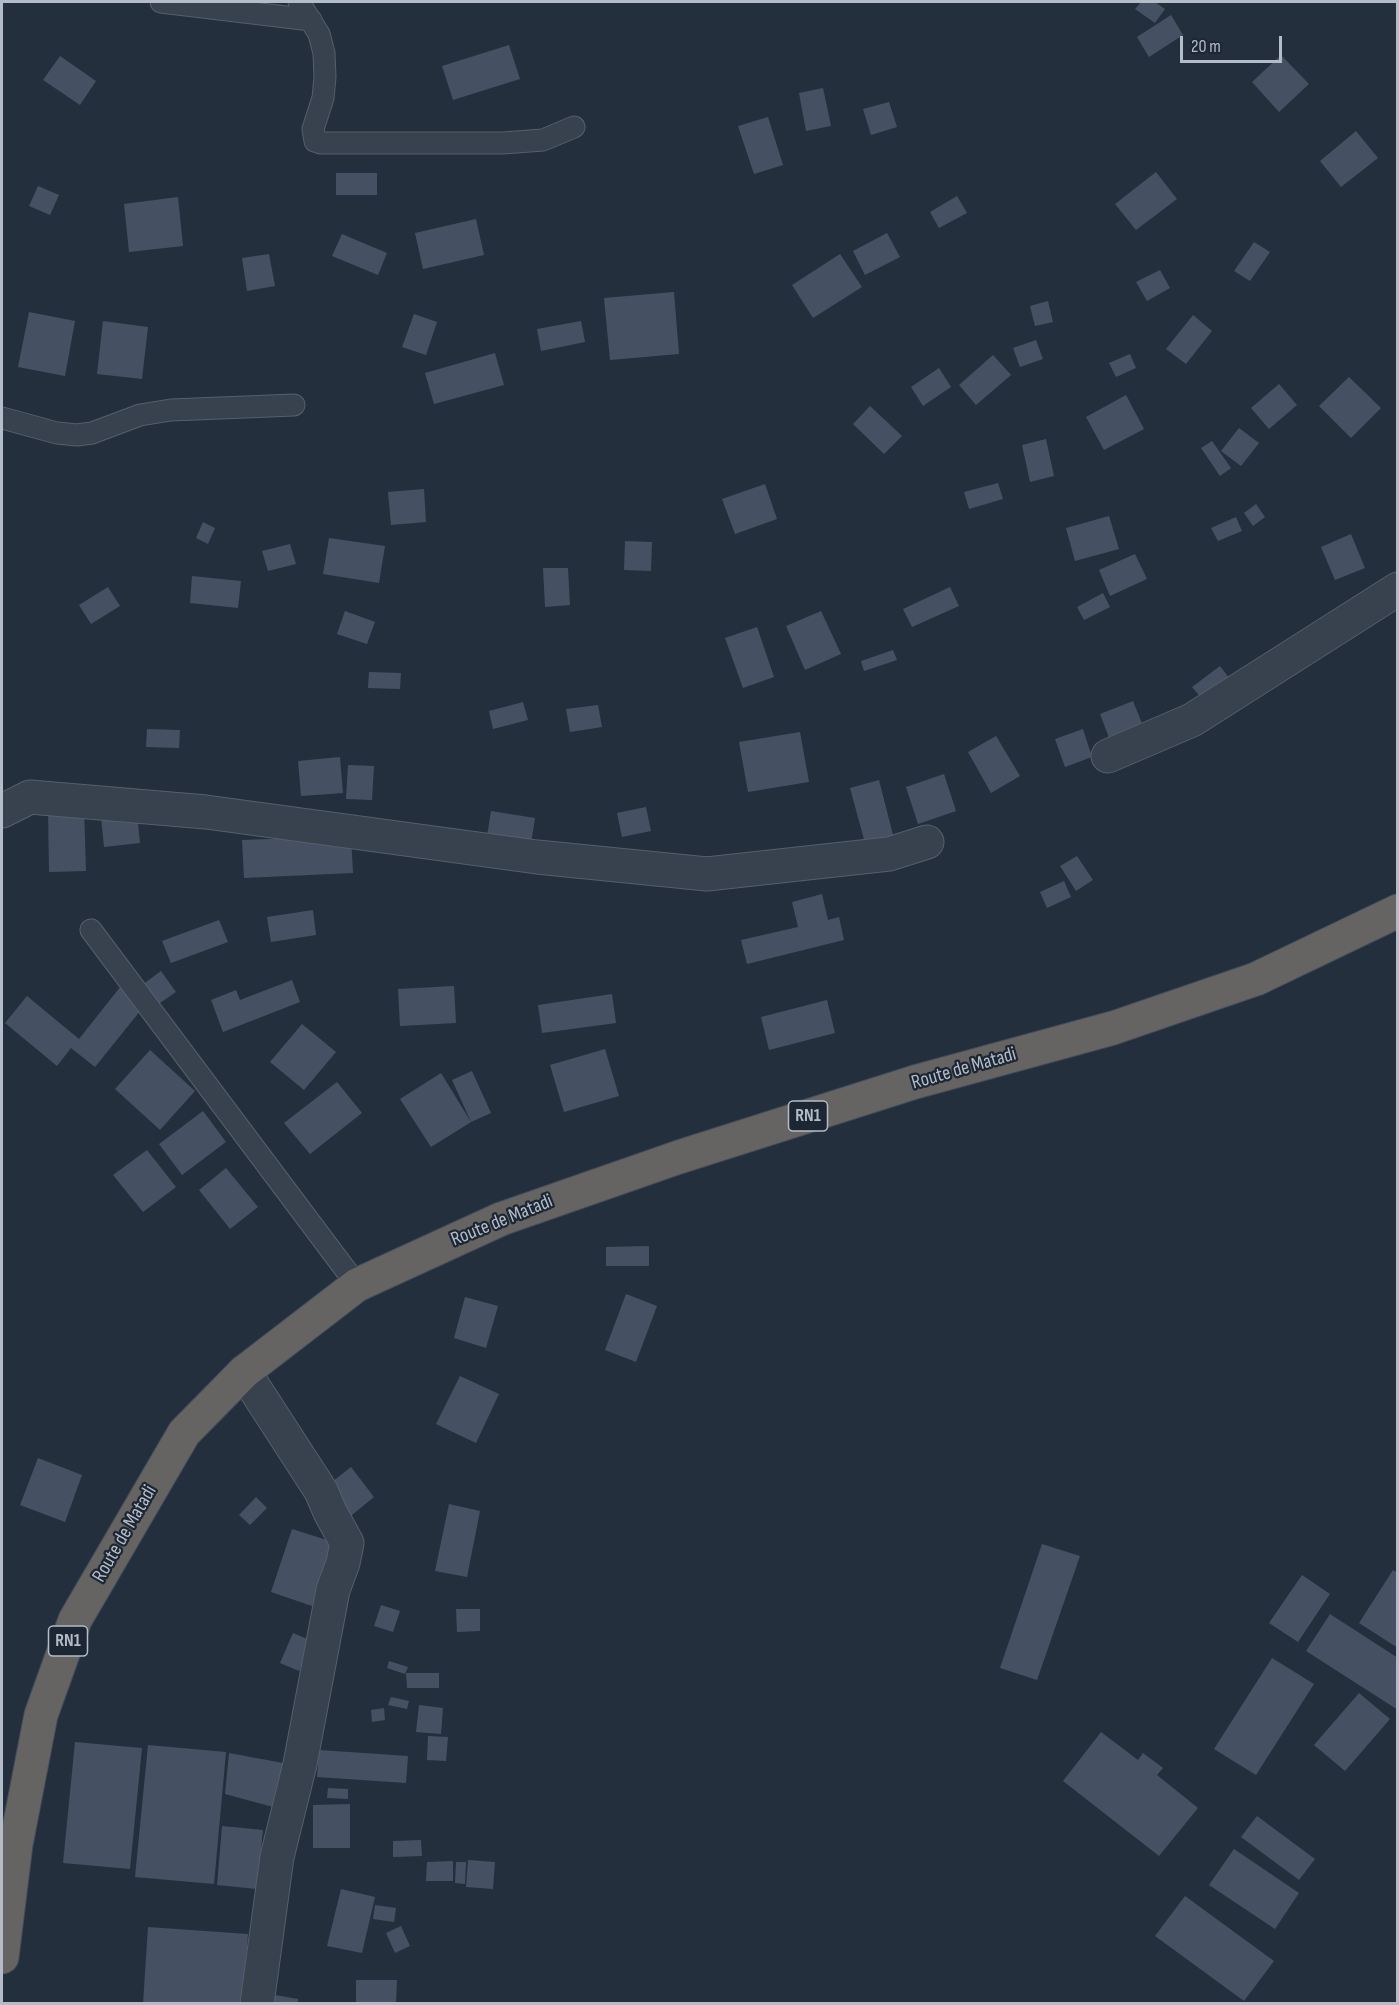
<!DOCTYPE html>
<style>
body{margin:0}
#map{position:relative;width:1399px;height:2005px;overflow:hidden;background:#242f3e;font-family:"Sofia Sans Condensed",sans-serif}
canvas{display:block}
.frame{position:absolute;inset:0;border:3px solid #b4bcc9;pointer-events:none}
.scale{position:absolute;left:1180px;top:36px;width:102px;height:27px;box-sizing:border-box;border:3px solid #b4bcc9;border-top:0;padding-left:8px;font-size:18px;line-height:21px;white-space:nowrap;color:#b4bcc9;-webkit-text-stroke:4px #1d2633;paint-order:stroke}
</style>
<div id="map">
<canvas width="1399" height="2005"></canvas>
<div class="frame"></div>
<div class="scale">20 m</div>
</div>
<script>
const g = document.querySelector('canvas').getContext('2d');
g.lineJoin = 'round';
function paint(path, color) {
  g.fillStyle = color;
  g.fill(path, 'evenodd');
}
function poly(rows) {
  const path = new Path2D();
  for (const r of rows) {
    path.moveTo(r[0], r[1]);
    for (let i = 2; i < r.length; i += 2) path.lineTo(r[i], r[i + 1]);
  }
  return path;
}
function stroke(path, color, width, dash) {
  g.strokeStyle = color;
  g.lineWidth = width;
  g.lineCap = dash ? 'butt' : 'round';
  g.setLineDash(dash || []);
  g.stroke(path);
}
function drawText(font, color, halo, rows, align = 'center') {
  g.font = font + ' "Sofia Sans Condensed",sans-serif';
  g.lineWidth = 4.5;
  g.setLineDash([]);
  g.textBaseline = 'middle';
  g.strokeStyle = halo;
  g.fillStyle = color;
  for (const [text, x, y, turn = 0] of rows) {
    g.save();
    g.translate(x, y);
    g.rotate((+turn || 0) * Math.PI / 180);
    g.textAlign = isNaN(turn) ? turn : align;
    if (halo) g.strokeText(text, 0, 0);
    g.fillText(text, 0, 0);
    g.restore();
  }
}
paint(poly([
 [1141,2,1155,2,1165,9,1155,23,1135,9],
 [1171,15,1183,35,1149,57,1137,37],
 [509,45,520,79,453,100,442,66],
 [1281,55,1309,84,1279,112,1252,82],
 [60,56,96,81,80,105,43,80],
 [823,88,831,126,806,131,799,93],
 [889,102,897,127,871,135,863,109],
 [768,117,783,165,754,174,738,126],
 [1356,131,1378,158,1341,187,1320,161],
 [1156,172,1177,199,1136,230,1115,204],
 [336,173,377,173,377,195,336,195],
 [38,186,59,195,50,215,29,206],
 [957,196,967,213,939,228,930,212],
 [178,197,183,246,129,252,124,204],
 [476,219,484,255,423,269,415,233],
 [887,233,900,257,865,275,853,251],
 [342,234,387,253,378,275,332,256],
 [1254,242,1270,252,1250,281,1234,271],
 [269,254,275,286,247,291,242,258],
 [840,254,862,287,813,318,792,285],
 [1160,270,1170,288,1147,301,1136,282],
 [674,292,679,354,610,360,604,298],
 [1048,301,1053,322,1035,326,1030,306],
 [29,312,75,321,65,376,18,367],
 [414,314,437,322,426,355,402,347],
 [1193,315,1212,331,1186,364,1166,349],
 [103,321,148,327,142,379,97,374],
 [581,321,585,342,541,351,537,329],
 [1036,340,1043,359,1020,367,1013,348],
 [495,353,504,385,434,404,425,373],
 [1130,354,1136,368,1116,377,1109,363],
 [993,355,1011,375,976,405,959,385],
 [939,368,951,387,923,406,911,387],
 [1349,377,1381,408,1351,438,1319,406],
 [1279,384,1297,405,1269,429,1251,408],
 [1126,395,1144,429,1104,450,1086,417],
 [870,406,902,436,884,454,853,424],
 [1239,428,1259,443,1241,466,1221,451],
 [1046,439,1054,476,1030,482,1022,445],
 [1212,441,1231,468,1220,476,1201,448],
 [998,483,1003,499,969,509,964,492],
 [765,484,777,519,735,534,722,499],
 [424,489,426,522,391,525,388,492],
 [1256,504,1265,517,1253,526,1244,513],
 [1109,516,1119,549,1075,561,1066,528],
 [1236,517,1242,531,1218,541,1211,528],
 [203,522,215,528,208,544,196,538],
 [1351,534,1365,568,1335,580,1321,547],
 [329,538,385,546,379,583,323,574],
 [625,541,652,542,651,571,624,570],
 [290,544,296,564,268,571,262,551],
 [1135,554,1147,579,1110,596,1099,570],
 [543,568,568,568,570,605,545,607],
 [192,576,241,581,238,608,190,603],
 [108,587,120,606,91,624,79,605],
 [950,587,959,606,912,627,903,609],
 [1103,593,1110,607,1084,620,1077,607],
 [345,611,375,622,367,644,337,634],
 [821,611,841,654,805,670,786,626],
 [757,627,774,677,743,688,725,638],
 [893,650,897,660,864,671,861,661],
 [1220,666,1230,679,1203,700,1192,687],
 [369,672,401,673,400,689,368,688],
 [1133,701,1145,731,1111,743,1100,714],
 [523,702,528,720,493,729,489,711],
 [598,705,602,727,570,732,566,709],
 [147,729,180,730,179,748,146,747],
 [1083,729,1092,757,1065,767,1055,739],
 [800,732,809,782,748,792,739,742],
 [996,736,1020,776,991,793,968,752],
 [340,757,343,793,301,796,298,761],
 [348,765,374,766,372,800,346,799],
 [944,774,956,811,918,824,906,787],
 [879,780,893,835,865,843,850,788],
 [646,807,651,831,622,837,617,813],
 [84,808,86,871,49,872,48,809],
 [491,811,535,818,530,850,486,843],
 [137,814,140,843,104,847,101,817],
 [351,836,353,873,244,878,242,840],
 [1077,856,1093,880,1076,891,1060,866],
 [1064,881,1071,897,1047,908,1040,892],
 [822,894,828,920,839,917,844,940,747,964,741,940,798,927,792,902],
 [313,910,316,935,271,942,267,917],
 [219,920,228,942,171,963,162,941],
 [161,971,176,992,157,1005,142,985],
 [292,980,300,1002,223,1032,211,1000,236,990,240,1000],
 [121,986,145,1005,95,1067,71,1048,57,1066,5,1023,27,996,79,1039],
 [454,986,456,1023,400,1026,398,989],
 [612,994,616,1023,542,1033,538,1005],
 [827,1000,835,1033,769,1050,761,1017],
 [302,1024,336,1052,304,1090,270,1062],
 [605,1049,619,1096,564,1112,550,1065],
 [150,1050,195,1091,160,1130,115,1089],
 [472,1071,491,1113,471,1122,452,1080],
 [441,1073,471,1122,431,1147,400,1099],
 [337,1082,362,1113,310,1154,284,1123],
 [203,1111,226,1142,182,1175,159,1144],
 [147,1150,176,1187,143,1212,113,1175],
 [226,1168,258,1207,230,1229,199,1190],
 [649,1246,649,1266,606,1266,606,1247],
 [626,1294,657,1306,636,1362,605,1350],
 [465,1297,498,1306,486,1348,454,1338],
 [460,1376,499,1394,476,1443,436,1424],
 [38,1458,82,1475,65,1522,20,1505],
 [351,1467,374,1497,347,1519,323,1489],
 [256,1497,267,1508,250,1525,239,1515],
 [449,1504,480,1511,467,1577,435,1571],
 [292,1529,333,1542,312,1606,271,1592],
 [1042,1544,1080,1556,1037,1680,1000,1668],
 [1393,1570,1398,1573,1398,1648,1359,1623],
 [1302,1575,1330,1594,1298,1642,1269,1623],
 [381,1605,400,1611,393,1632,374,1626],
 [456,1609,480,1609,480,1631,457,1632],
 [1330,1614,1398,1658,1398,1710,1306,1651],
 [293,1633,312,1641,299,1671,280,1663],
 [1272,1658,1314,1684,1256,1775,1214,1749],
 [389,1661,408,1667,405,1674,387,1668],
 [406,1673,439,1673,439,1688,407,1688],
 [1359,1693,1390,1719,1345,1771,1314,1745],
 [391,1697,409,1701,407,1709,388,1705],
 [419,1705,443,1708,441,1734,416,1732],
 [384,1708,385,1720,372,1722,371,1710],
 [1101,1732,1138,1760,1143,1753,1163,1768,1157,1775,1198,1808,1159,1856,1063,1781],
 [428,1736,448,1737,446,1761,427,1760],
 [75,1742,142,1748,130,1869,63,1863],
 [148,1745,226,1752,214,1884,135,1877],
 [319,1750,408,1756,406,1783,317,1777],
 [229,1753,283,1763,273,1807,225,1794],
 [328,1788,348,1789,348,1799,327,1798],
 [350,1804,350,1848,313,1848,313,1805],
 [1257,1816,1315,1859,1299,1880,1241,1837],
 [222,1826,263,1830,257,1889,217,1885],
 [421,1840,422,1856,393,1857,393,1841],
 [1234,1849,1299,1893,1275,1929,1209,1885],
 [468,1860,495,1862,493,1889,466,1887],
 [453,1861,453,1881,426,1881,427,1862],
 [456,1862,466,1862,465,1884,455,1883],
 [341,1889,375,1897,362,1953,327,1946],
 [1185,1896,1274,1961,1244,2001,1155,1936],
 [375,1905,396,1908,394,1922,373,1919],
 [401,1926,410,1946,395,1953,386,1933],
 [148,1927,248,1934,243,2004,143,2004],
 [356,1980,397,1980,396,2004,356,2004],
 [275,1995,298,1999,298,2004,274,2004]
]), '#455162');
const service = poly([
 [161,2,311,20],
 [299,2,319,34,324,53,325,77,323,98,313,129,315,141,321,143,503,143,543,140,574,127],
 [2,418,57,433,77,435,92,433,140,415,171,410,294,405],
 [91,930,357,1285]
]);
const minor = poly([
 [1108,756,1192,720,1398,589],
 [2,811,30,797,206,812,537,857,707,874,889,854,927,842],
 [244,1372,321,1491,330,1512,347,1543,343,1563,333,1590,300,1764,277,1857,257,2004]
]);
const trunk = poly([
 [2,1957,16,1844,41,1715,75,1620,184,1433,244,1372,357,1285,501,1219,679,1157,915,1082,1113,1028,1256,979,1398,911]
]);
stroke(service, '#565f6c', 23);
stroke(minor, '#565f6c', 35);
stroke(trunk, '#434c59', 35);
stroke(service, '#38414e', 21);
stroke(minor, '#38414e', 33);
stroke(trunk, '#656462', 33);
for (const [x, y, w] of [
 [808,1116,39],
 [68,1641,39]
]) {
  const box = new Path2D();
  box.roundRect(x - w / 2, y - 15, w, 30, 4.5);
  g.fillStyle = '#1d2633';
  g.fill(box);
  stroke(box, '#b4bcc9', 1.5);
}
drawText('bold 18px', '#b4bcc9', null, [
 ["RN1",808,1116],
 ["RN1",68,1641]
]);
drawText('20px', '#b4bcc9', '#1d2633', [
 ["Route de Matadi",964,1069,-16],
 ["Route de Matadi",502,1221,-22],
 ["Route de Matadi",125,1534,-60]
]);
</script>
